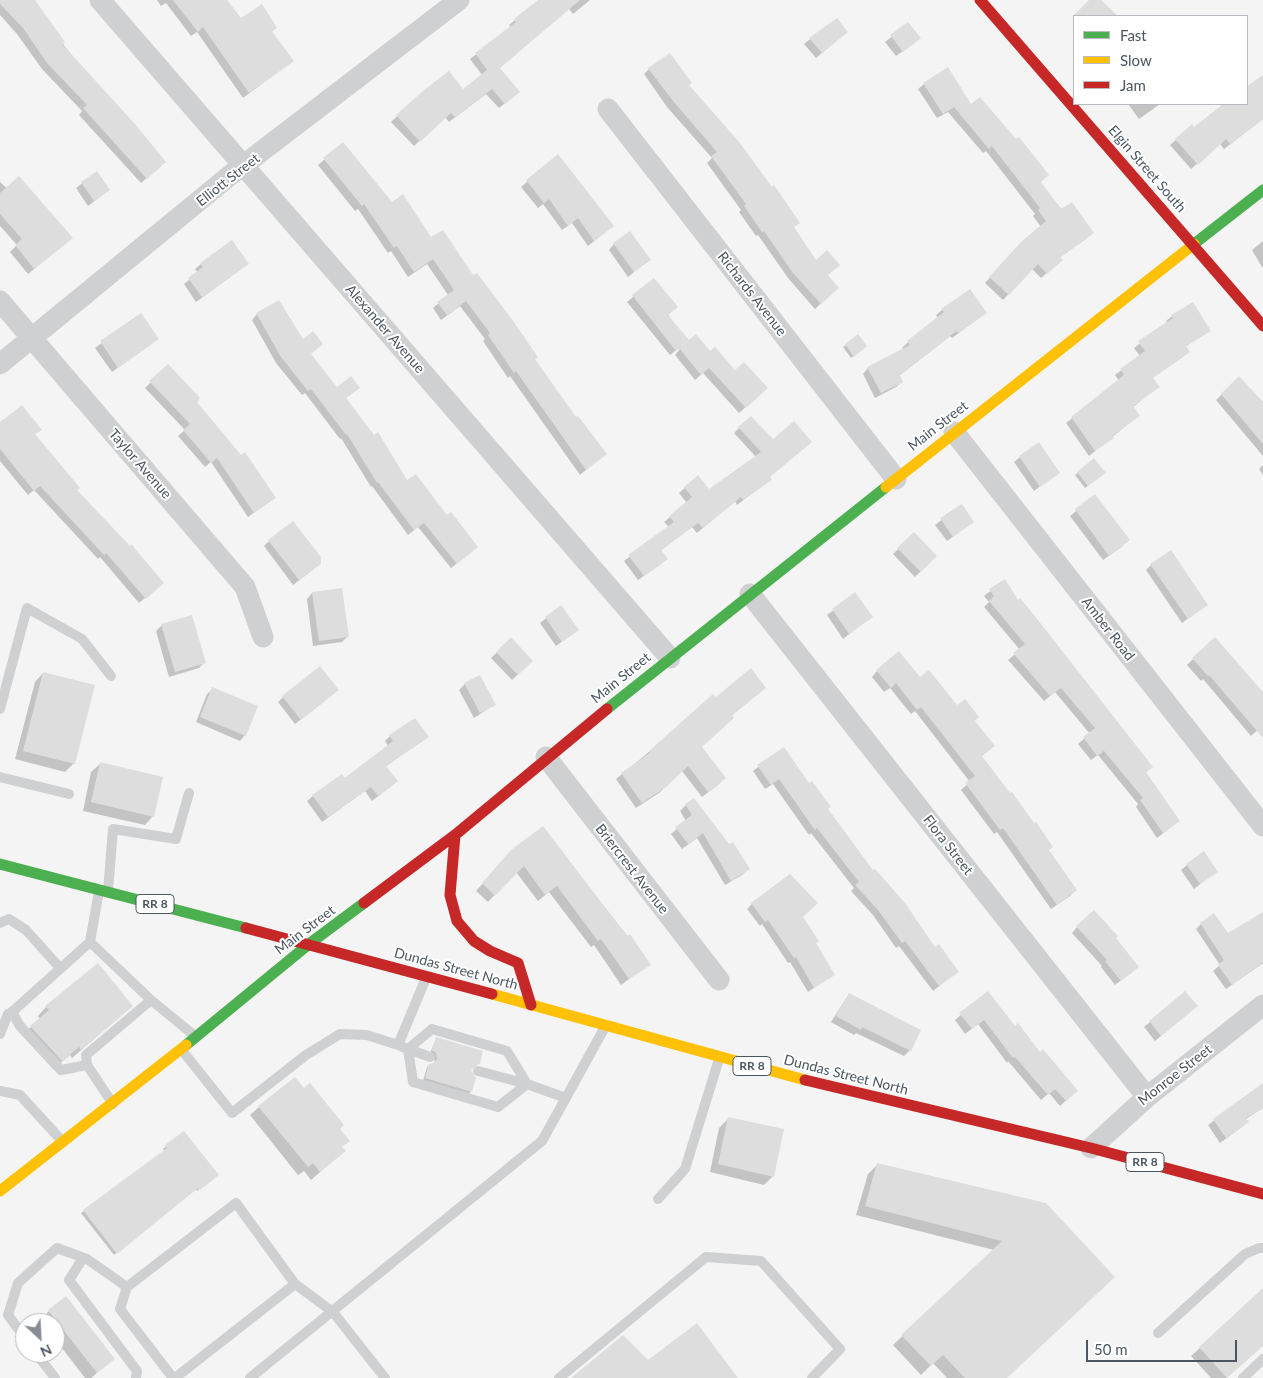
<!DOCTYPE html>
<style>
body{margin:0}
#map{position:relative;width:1263px;height:1378px;overflow:hidden;background:#f4f4f4;font-family:Lato,sans-serif}
canvas{display:block}
.legend{position:absolute;left:1073px;top:15px;width:175px;height:90px;box-sizing:border-box;background:#fff;border:1px solid #b7bbc0;margin:0;padding:6px 9px;list-style:none;font-size:15px;color:#4a5661}
.legend li{display:flex;align-items:center;gap:10px;height:25px}
.legend b{width:25px;border:1px solid #b7bbc0}
.north{position:absolute;left:15px;top:1313px;width:50px;height:50px;box-sizing:border-box;background:#fff;border:1px solid #b7bbc0;border-radius:50%;rotate:155deg;font-size:14px;font-weight:700;line-height:20px;text-align:center;color:#4a5661}
.north::after{content:'';display:block;margin:auto;width:18px;height:22px;background:#868d94;clip-path:polygon(50% 0,100% 100%,50% 72%,0 100%)}
.scale{position:absolute;left:1086px;top:1340px;width:151px;height:22px;box-sizing:border-box;border:2px solid #4a5661;border-top:0;padding-left:6px;font-size:15px;line-height:18px;white-space:nowrap;color:#4a5661;-webkit-text-stroke:4px #fff;paint-order:stroke}
</style>
<div id="map">
<canvas width="1263" height="1378"></canvas>
<ul class="legend">
<li><b style="height:6px;background:#4caf50"></b>Fast</li>
<li><b style="height:6px;background:#ffc107"></b>Slow</li>
<li><b style="height:6px;background:#c62828"></b>Jam</li>
</ul>
<div class="north">N</div>
<div class="scale">50 m</div>
</div>
<script>
const g = document.querySelector('canvas').getContext('2d');
g.lineJoin = 'round';
function paint(path, color) {
  g.fillStyle = color;
  g.fill(path, 'evenodd');
}
function poly(rows) {
  const path = new Path2D();
  for (const r of rows) {
    path.moveTo(r[0], r[1]);
    for (let i = 2; i < r.length; i += 2) path.lineTo(r[i], r[i + 1]);
  }
  return path;
}
function stroke(path, color, width, dash) {
  g.strokeStyle = color;
  g.lineWidth = width;
  g.lineCap = dash ? 'butt' : 'round';
  g.setLineDash(dash || []);
  g.stroke(path);
}
function drawText(font, color, halo, rows, align = 'center') {
  g.font = font + ' Lato,sans-serif';
  g.lineWidth = 4;
  g.setLineDash([]);
  g.textBaseline = 'middle';
  g.strokeStyle = halo;
  g.fillStyle = color;
  for (const [text, x, y, turn = 0] of rows) {
    g.save();
    g.translate(x, y);
    g.rotate((+turn || 0) * Math.PI / 180);
    g.textAlign = isNaN(turn) ? turn : align;
    if (halo) g.strokeText(text, 0, 0);
    g.fillText(text, 0, 0);
    g.restore();
  }
}
paint(poly([
 [0,0,29,0,159,168,141,183,79,115,82,111,42,69,17,34,0,15],
 [157,0,226,0,241,20,276,28,271,32,286,66,243,98,197,32,191,36,166,3,161,6],
 [541,0,590,0,573,14,569,9,499,68,513,97,499,108,486,94,449,122,445,117,414,146,391,122,425,90,462,91,482,75,470,59,511,28,509,25,515,20],
 [908,24,913,44,896,56,885,42],
 [841,37,816,58,804,44,810,39],
 [649,69,688,86,827,276,832,293,815,309,788,278,758,235,756,236,739,212,741,210,707,163,712,158,667,107,644,74],
 [1258,80,1263,86,1263,119,1224,149,1220,144,1191,169,1170,145,1192,126,1194,128,1226,104,1247,104,1247,88],
 [924,84,971,106,1087,238,1059,258,1056,265,1041,278,1032,269,1003,300,985,283,1016,249,1041,227,1033,216,1035,214,986,151,983,153,948,112,937,118,918,89],
 [1128,104,1160,104,1139,119],
 [342,144,391,204,473,277,575,419,605,454,580,475,510,376,508,378,483,341,485,339,460,306,441,320,433,308,448,295,427,264,408,277,391,251,388,253,358,209,355,211,318,165],
 [558,156,613,226,588,246,572,223,562,230,543,204,538,208,521,187],
 [97,172,109,190,88,206,76,188],
 [0,182,66,243,28,274,10,252,17,245,0,226],
 [1263,241,1263,267,1262,267,1252,250],
 [614,244,649,260,628,277,609,250],
 [201,264,248,264,196,302,184,284,198,273,195,269],
 [654,279,682,348,710,352,761,393,739,413,703,373,695,380,675,355,680,349,679,348,670,355,627,302],
 [942,310,986,313,952,338,950,336,899,376,902,382,896,387,875,398,863,374,868,368,904,350,902,348,908,342,938,318,936,315],
 [141,314,158,339,112,372,95,348],
 [257,314,309,355,337,388,358,388,345,399,407,482,471,552,451,568,418,527,408,535,372,486,371,487,341,438,340,439,305,393,302,395,276,363,252,320],
 [1172,316,1209,331,1185,347,1183,357,1152,378,1158,387,1133,407,1139,415,1089,456,1066,423,1119,381,1115,375,1140,356,1134,348,1167,323,1166,321],
 [858,336,863,349,851,358,843,347],
 [167,366,274,498,248,517,211,462,205,467,178,436,185,430,145,388],
 [1239,378,1263,402,1263,456,1216,400],
 [0,423,40,429,34,435,76,490,157,588,139,603,100,557,98,559,34,490,28,495,0,461],
 [739,428,772,441,770,480,737,505,735,501,697,533,692,527,660,551,661,564,638,580,624,561,669,527,664,522,687,503,679,493,698,477,709,490,756,457,734,433],
 [1020,457,1058,473,1034,491,1014,462],
 [1094,459,1102,475,1085,488,1075,475],
 [1263,465,1263,475,1259,469],
 [1095,496,1123,546,1103,560,1070,516],
 [961,505,973,522,947,541,935,525],
 [914,534,936,556,915,577,893,554],
 [269,541,314,569,293,585,264,546],
 [1151,565,1206,605,1182,623,1146,570],
 [1004,581,1018,602,1152,767,1145,773,1179,821,1157,838,1136,807,1138,804,1098,755,1091,760,1078,744,1090,734,1055,692,1044,701,1008,660,1020,650,984,607,989,602,984,596],
 [312,593,348,636,342,642,313,646,307,599],
 [855,594,871,617,843,639,827,615],
 [560,607,577,630,556,646,540,623],
 [162,625,204,663,199,668,169,677,156,631],
 [1215,638,1263,695,1263,725,1251,736,1203,679,1201,681,1187,665],
 [511,639,532,661,512,680,491,658],
 [877,671,920,679,974,721,993,746,981,757,1076,890,1070,896,1051,909,997,832,994,834,961,790,970,782,915,711,911,714,890,688,884,692,872,677],
 [43,673,74,763,65,772,15,759,35,682],
 [465,684,494,705,474,718,459,690],
 [765,688,731,716,700,747,724,778,719,784,702,797,682,771,659,793,636,808,616,779,622,774,715,698],
 [213,689,245,735,240,741,196,722,207,694],
 [332,695,295,724,278,702,283,697],
 [390,736,427,737,385,767,396,781,390,787,372,801,365,791,322,822,307,801,313,796,344,779,388,746,385,741],
 [783,748,873,872,935,949,957,972,933,991,899,946,896,948,873,915,851,891,854,888,811,833,809,835,773,784,765,789,753,771],
 [100,764,153,816,145,825,83,811,91,772],
 [686,805,748,869,742,875,725,885,697,838,682,849,671,834,686,821,680,811],
 [543,828,649,964,621,985,594,945,591,947,549,892,538,901,516,872,488,902,476,891,505,859],
 [1187,865,1217,871,1194,889,1181,870],
 [752,904,801,917,833,975,808,992,790,962,788,963,762,924,760,926,747,909],
 [1263,921,1263,963,1226,989,1213,971,1220,965,1196,929,1201,924,1228,935],
 [1077,927,1115,938,1132,972,1115,985,1101,967,1102,966,1072,933],
 [98,965,132,1006,72,1058,70,1055,53,1069,22,1035,40,1019,38,1016,46,1007],
 [987,993,1071,1096,1060,1106,1049,1093,1041,1100,1008,1061,1007,1063,978,1024,965,1034,955,1020],
 [1185,993,1190,1012,1155,1041,1144,1027],
 [849,994,910,1050,904,1056,856,1033,854,1035,831,1022],
 [436,1039,478,1064,470,1070,471,1091,469,1094,423,1081,427,1067,435,1062,433,1055,430,1053],
 [1263,1084,1263,1108,1246,1119,1247,1122,1242,1127,1220,1143,1208,1125],
 [259,1107,338,1129,341,1148,344,1151,311,1180,304,1171,298,1175,250,1115],
 [728,1119,773,1176,764,1185,710,1172,719,1128],
 [184,1133,215,1177,197,1191,195,1189,114,1255,81,1213,165,1151,163,1149,166,1146],
 [877,1165,1045,1205,1006,1378,947,1378,933,1363,921,1375,893,1345,994,1250,856,1215,868,1174],
 [1263,1290,1263,1345,1226,1378,1211,1378,1191,1356],
 [49,1311,114,1358,91,1378,85,1378,55,1339,55,1323,43,1323,40,1320]
]), '#0003');
paint(poly([
 [0,0,35,0,65,42,62,44,135,124,166,162,147,179,83,108,87,105,47,63,23,28,0,4],
 [173,0,227,0,241,18,262,4,277,28,272,31,294,61,249,93,203,27,198,32],
 [538,0,580,0,500,68,520,92,505,104,492,89,455,117,451,113,420,142,396,115,424,90,449,71,463,89,487,70,475,53,516,22,514,19],
 [1089,0,1101,0,1118,16,1073,16],
 [837,18,848,32,822,53,809,38],
 [908,22,921,38,903,52,890,35],
 [670,53,692,83,689,85,740,143,772,187,774,185,800,223,794,227,816,260,827,250,840,265,828,275,839,288,821,304,793,273,764,231,762,232,744,206,746,204,711,156,717,152,673,101,648,68],
 [948,67,971,104,980,97,1016,139,1019,137,1049,175,1041,182,1061,209,1072,202,1094,233,1060,257,1063,260,1047,274,1038,264,1009,295,989,277,1021,242,1046,221,1038,210,1040,208,992,146,989,149,954,107,943,114,923,83],
 [1263,75,1263,119,1230,144,1226,139,1198,165,1175,139,1192,124,1194,127,1223,104,1247,104,1247,86],
 [343,142,392,202,403,194,431,237,443,230,473,275,477,273,511,318,538,357,535,359,576,417,578,416,607,454,586,470,516,371,514,373,488,335,490,333,466,301,447,315,437,302,454,290,433,259,414,272,397,246,394,248,364,204,362,206,323,158],
 [558,154,614,226,594,241,578,218,568,226,549,199,544,203,526,180],
 [97,171,110,190,94,201,81,182],
 [19,176,73,238,34,269,15,245,22,239,0,214,0,193],
 [630,231,651,260,634,272,613,243],
 [232,240,249,264,202,297,188,278,203,267,200,263],
 [654,278,678,307,668,315,689,340,676,351,632,295],
 [970,289,987,313,958,333,956,331,900,375,903,382,881,393,867,367,910,345,907,341,944,312,941,309],
 [279,300,303,339,313,331,323,344,311,354,337,387,351,376,360,388,346,398,374,435,378,432,407,480,416,474,447,515,451,512,478,547,457,564,424,523,414,530,378,482,377,483,347,434,346,435,311,389,308,391,281,357,256,313],
 [1193,302,1211,331,1186,346,1190,352,1153,378,1160,387,1133,406,1140,416,1112,436,1114,438,1095,451,1071,417,1124,375,1120,369,1145,351,1138,341,1173,318,1171,315],
 [141,313,159,339,118,368,100,341],
 [696,334,710,351,715,347,735,370,744,362,768,388,746,408,709,368,701,375,679,348],
 [858,334,867,346,854,357,845,344],
 [168,364,200,398,197,402,241,455,245,452,276,498,254,513,217,458,211,463,183,430,190,424,149,381],
 [1239,376,1263,402,1263,444,1221,394],
 [22,405,42,430,35,434,80,488,77,490,130,546,131,544,164,583,146,599,106,553,104,555,40,486,34,491,0,449,0,422],
 [751,416,773,439,794,421,812,442,770,477,772,480,743,500,741,497,703,528,698,523,661,550,668,559,644,576,628,555,674,522,669,516,692,497,684,487,698,475,709,489,761,452,738,427],
 [1039,442,1060,473,1040,487,1019,456],
 [1094,458,1106,473,1088,486,1077,472],
 [1095,494,1130,540,1109,556,1075,509],
 [962,504,974,522,953,537,940,518],
 [293,521,321,557,321,564,299,580,268,540],
 [914,532,937,556,921,572,897,548],
 [1171,550,1208,605,1188,619,1150,564],
 [1005,579,1018,600,1020,598,1034,615,1153,767,1146,772,1180,821,1163,833,1140,800,1143,798,1104,751,1097,756,1083,737,1095,728,1061,688,1050,696,1013,653,1025,644,989,601,994,596,989,589],
 [342,588,349,637,319,641,312,592],
 [855,592,873,617,849,634,832,609],
 [561,605,579,630,562,642,545,617],
 [192,615,206,663,175,672,161,624],
 [511,637,533,661,518,675,496,652],
 [1215,637,1263,692,1263,738,1209,675,1208,676,1192,658],
 [899,651,920,677,929,670,957,705,965,699,979,717,975,721,995,746,982,756,1010,793,1012,792,1034,823,1036,822,1053,847,1049,850,1077,890,1057,905,1003,828,1000,830,965,783,975,776,921,707,917,710,896,683,891,688,876,670],
 [320,666,339,690,301,720,282,696],
 [751,668,766,688,732,715,734,718,702,747,726,778,708,792,688,766,666,787,642,803,621,773,650,753,649,751,713,694,716,697],
 [43,672,95,685,75,764,23,751],
 [480,675,496,705,480,713,464,683],
 [212,687,258,706,246,736,200,717],
 [415,718,429,737,386,766,398,781,378,796,371,787,328,817,312,795,342,774,345,778,393,741,389,735],
 [784,747,809,783,812,781,831,807,828,809,873,870,875,869,905,903,935,947,939,944,959,972,939,986,905,941,902,943,878,910,855,885,859,882,817,828,815,830,779,779,771,785,757,765],
 [100,762,163,777,154,817,91,802],
 [694,798,729,844,733,842,750,869,731,881,703,833,688,844,675,827,692,815,685,804],
 [543,826,627,936,630,934,651,965,629,979,601,939,598,941,557,886,545,895,524,866,495,896,482,883,511,850],
 [1204,851,1218,872,1200,884,1186,864],
 [790,874,818,903,803,917,819,941,816,943,835,975,814,988,796,957,794,958,768,920,765,922,751,903],
 [1094,910,1118,936,1116,938,1139,967,1121,981,1105,961,1107,960,1076,926],
 [1263,912,1263,962,1232,985,1218,965,1224,960,1200,923,1214,913,1228,933],
 [98,963,133,1006,81,1050,79,1047,62,1061,30,1026,49,1010,45,1006],
 [988,991,1015,1026,1018,1023,1040,1052,1043,1049,1078,1091,1066,1101,1055,1089,1048,1095,1015,1057,1013,1058,984,1020,972,1029,959,1013],
 [1185,991,1198,1006,1161,1036,1149,1021],
 [849,993,921,1030,911,1051,862,1027,861,1030,836,1016],
 [436,1037,483,1051,480,1064,474,1066,471,1070,476,1078,472,1092,425,1078,429,1064,434,1063,437,1059,436,1053,432,1050],
 [295,1077,304,1088,310,1083,344,1125,340,1129,350,1141,342,1147,346,1151,320,1172,313,1163,308,1167,258,1106],
 [1263,1083,1263,1108,1246,1118,1249,1122,1226,1138,1213,1119],
 [728,1117,784,1129,774,1177,718,1164],
 [184,1131,219,1175,200,1190,198,1188,117,1254,83,1210,167,1148,165,1145],
 [877,1163,1046,1203,1115,1277,1007,1378,965,1378,943,1355,931,1366,901,1335,1002,1241,865,1206],
 [1263,1288,1263,1346,1227,1378,1199,1347],
 [66,1296,115,1359,97,1373,48,1310],
 [697,1323,738,1378,571,1378,623,1335,648,1360]
]), '#ddddde');
stroke(poly([
 [0,709,27,608,82,639,111,676],
 [0,777,69,794],
 [99,891,90,942,151,1000,195,1036],
 [108,891,113,829,176,839,189,793],
 [0,923,9,919,26,930,60,968],
 [0,1034,8,1014,12,1012],
 [398,1045,408,1049,432,1029,507,1051,527,1084,566,1098],
 [181,1049,232,1113,306,1055,340,1034,367,1035,398,1045,426,978],
 [430,1057,408,1049,413,1082,498,1107,527,1084],
 [87,1065,61,1070,20,1026,12,1012,90,942],
 [478,1071,527,1084],
 [0,1091,20,1095,63,1142],
 [113,1104,87,1065,86,1055,151,1000],
 [658,1199,685,1169,719,1059],
 [83,1258,69,1280,137,1371,136,1378],
 [127,1287,120,1309,173,1378],
 [1158,1333,1245,1254,1259,1248,1263,1248],
 [25,1338,8,1315,18,1283,57,1248,87,1259,127,1287,236,1203,295,1284,333,1312,385,1378],
 [36,1353,55,1378],
 [175,1378,295,1284],
 [250,1378,542,1141,605,1027],
 [559,1378,706,1257,761,1261,840,1349,812,1378],
 [1243,1378,1263,1359]
]), '#ced0d2', 10);
stroke(poly([
 [100,0,670,658],
 [608,109,896,479],
 [0,301,245,587,263,637],
 [0,364,228,177,459,0],
 [954,432,1263,826],
 [750,594,1147,1097],
 [546,757,719,980],
 [1091,1148,1147,1097,1263,1005]
]), '#ced0d2', 21);
stroke(poly([
 [1194,244,1263,190],
 [607,709,886,487],
 [0,864,246,928],
 [186,1045,309,944,364,903]
]), '#4caf50', 11);
stroke(poly([
 [886,487,1194,244],
 [492,994,805,1080],
 [0,1191,186,1045]
]), '#ffc107', 11);
stroke(poly([
 [980,0,1263,326],
 [455,835,450,895,457,921,474,941,490,951,518,963,531,1005],
 [364,903,455,835,607,709],
 [246,928,492,994],
 [805,1080,1091,1148,1263,1194]
]), '#c62828', 11);
for (const [x, y, w] of [
 [155,904,38],
 [752,1066,38],
 [1145,1162,38]
]) {
  const box = new Path2D();
  box.roundRect(x - w / 2, y - 9.5, w, 19, 4);
  g.fillStyle = '#fff';
  g.fill(box);
  stroke(box, '#4a5661', 1);
}
drawText('bold 12px', '#4a5661', null, [
 ["RR 8",155,904],
 ["RR 8",752,1066],
 ["RR 8",1145,1162]
]);
drawText('14px', '#4a5661', '#fff', [
 ["Elgin Street South",1147,169,49],
 ["Elliott Street",228,180,-38],
 ["Richards Avenue",752,294,52],
 ["Alexander Avenue",385,329,49],
 ["Main Street",938,426,-38],
 ["Taylor Avenue",140,464,49],
 ["Amber Road",1108,629,52],
 ["Main Street",621,678,-39],
 ["Flora Street",948,845,52],
 ["Briercrest Avenue",632,869,52],
 ["Main Street",305,930,-37],
 ["Dundas Street North",456,969,15],
 ["Dundas Street North",846,1075,14],
 ["Monroe Street",1175,1075,-38]
]);
</script>
